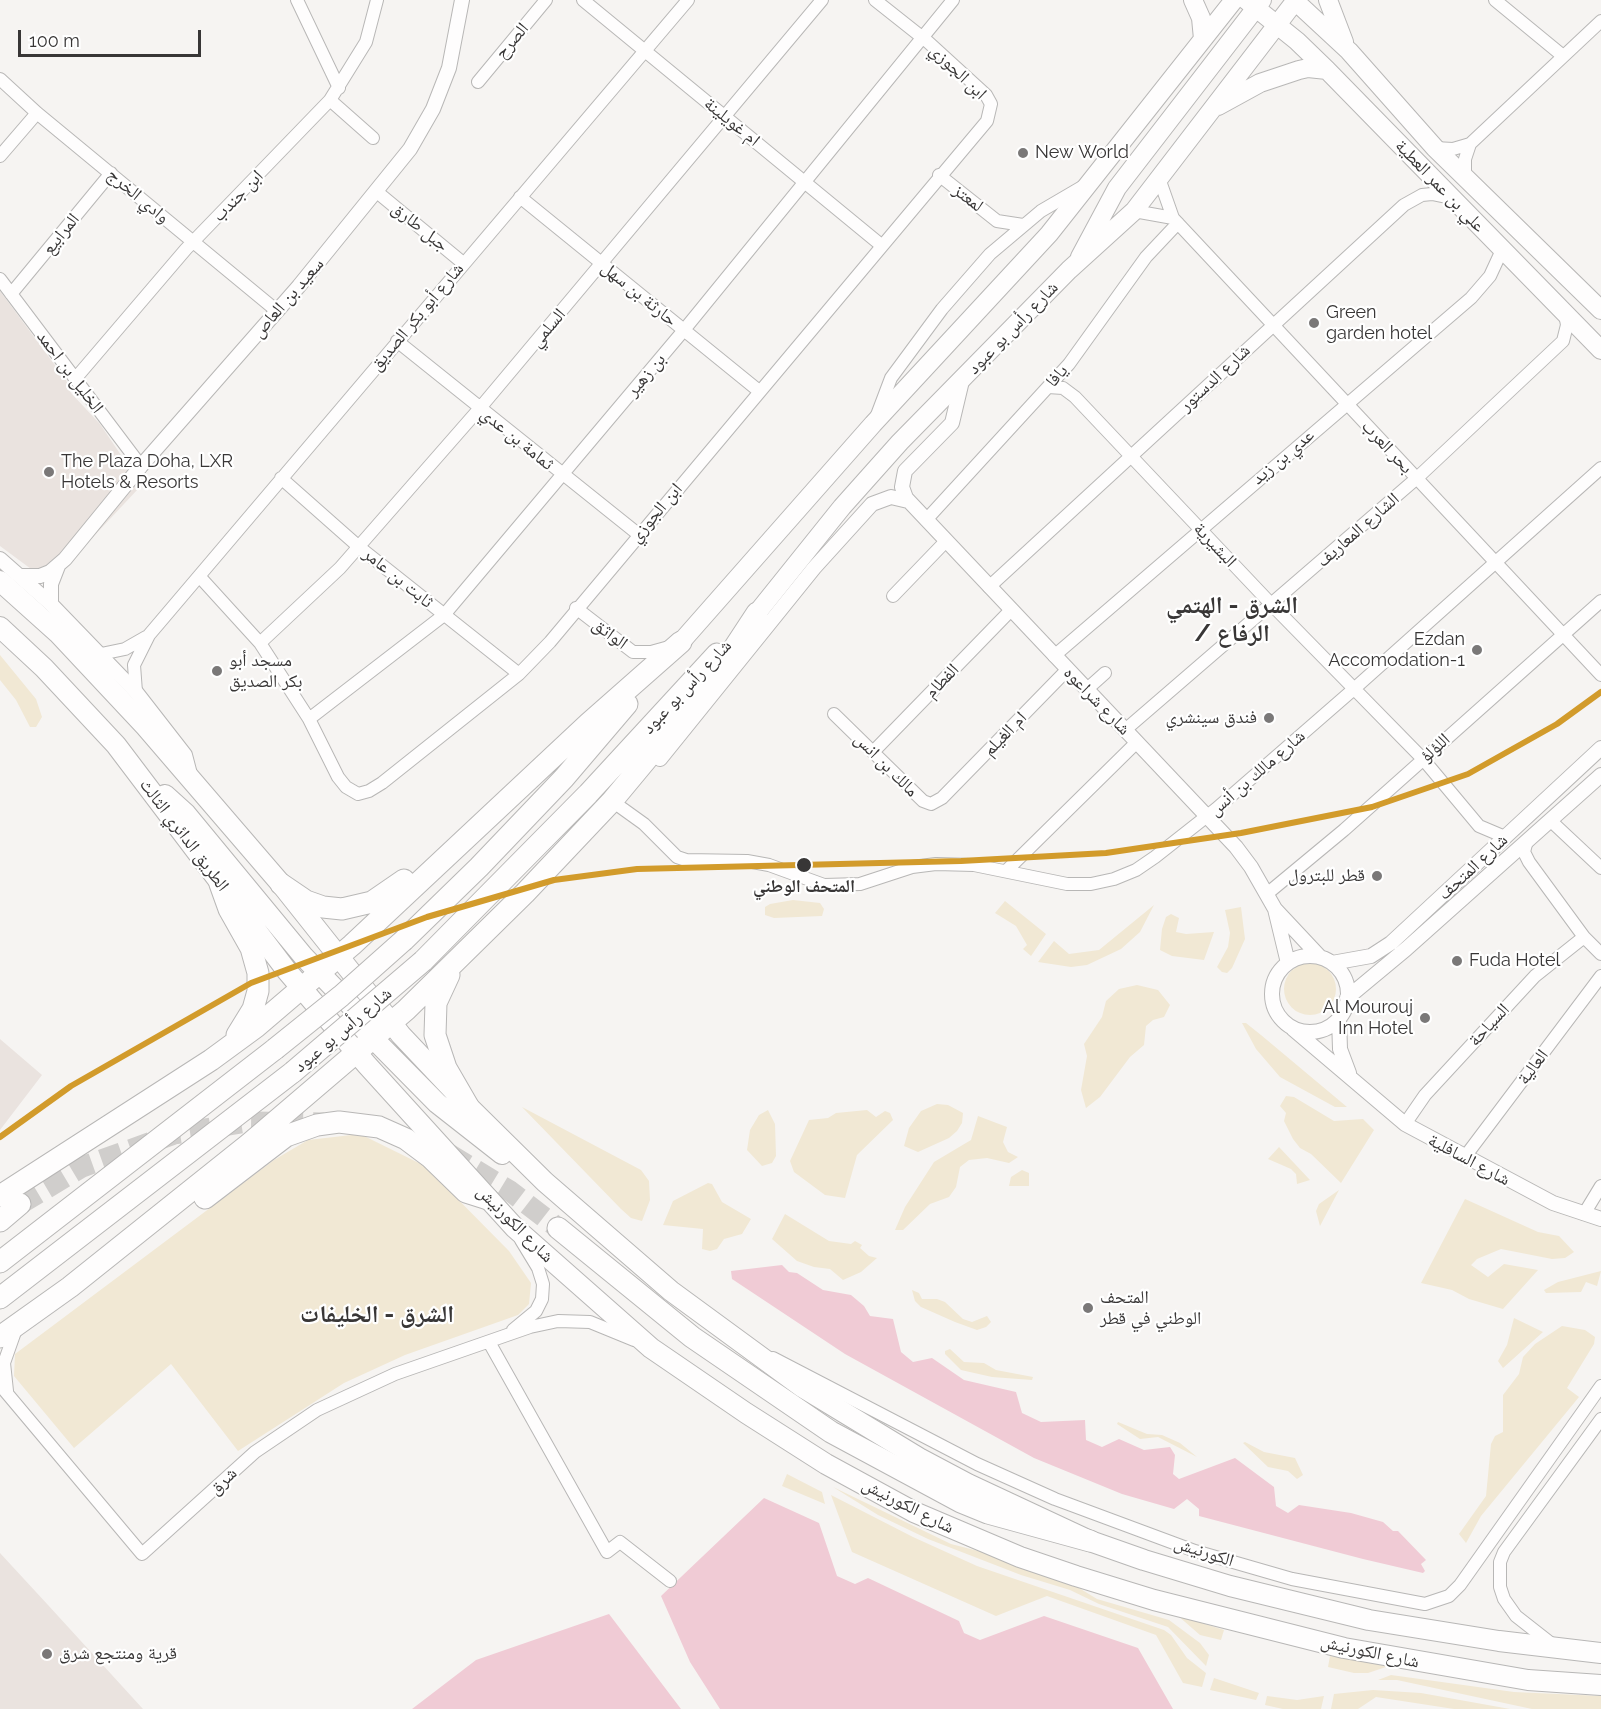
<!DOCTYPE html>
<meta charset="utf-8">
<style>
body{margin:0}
#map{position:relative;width:1601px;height:1709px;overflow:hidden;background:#f6f4f2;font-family:Raleway,sans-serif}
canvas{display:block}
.scale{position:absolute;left:18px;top:30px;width:183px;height:27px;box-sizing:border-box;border:3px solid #383636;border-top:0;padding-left:8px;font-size:18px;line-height:21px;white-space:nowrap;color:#383636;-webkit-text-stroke:4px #fff;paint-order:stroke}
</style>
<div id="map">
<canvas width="1601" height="1709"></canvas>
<div class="scale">100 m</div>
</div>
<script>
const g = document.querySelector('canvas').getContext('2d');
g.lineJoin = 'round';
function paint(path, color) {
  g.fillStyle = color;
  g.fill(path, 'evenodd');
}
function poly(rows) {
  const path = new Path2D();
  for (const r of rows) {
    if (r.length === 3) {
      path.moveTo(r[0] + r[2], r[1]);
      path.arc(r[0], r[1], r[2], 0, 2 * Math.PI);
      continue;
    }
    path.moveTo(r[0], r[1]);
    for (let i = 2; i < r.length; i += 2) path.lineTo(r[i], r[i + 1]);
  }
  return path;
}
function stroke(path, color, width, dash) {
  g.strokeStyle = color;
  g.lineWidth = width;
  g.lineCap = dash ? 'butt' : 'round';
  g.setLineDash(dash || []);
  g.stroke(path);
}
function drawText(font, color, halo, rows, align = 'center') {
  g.font = font + ' Raleway,"Noto Naskh Arabic",sans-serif';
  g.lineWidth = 4.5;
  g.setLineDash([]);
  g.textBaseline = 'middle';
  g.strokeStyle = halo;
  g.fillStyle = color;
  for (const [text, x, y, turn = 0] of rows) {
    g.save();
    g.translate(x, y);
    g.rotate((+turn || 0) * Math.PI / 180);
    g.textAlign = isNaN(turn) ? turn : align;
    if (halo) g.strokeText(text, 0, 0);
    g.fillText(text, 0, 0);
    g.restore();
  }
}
paint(poly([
 [0,291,66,380,71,393,100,424,127,464,138,489,50,583,0,546],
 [0,1039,42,1075,0,1130],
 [0,1553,48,1605,143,1709,0,1709]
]), '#eae3df');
paint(poly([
 [0,655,36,699,42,717,36,727,30,727,16,700,0,680],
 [793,900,820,903,824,909,822,916,774,918,765,915,765,907,770,904],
 [1005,901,1046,934,1031,956,1023,949,1027,945,1016,926,995,913],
 [1154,905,1140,932,1121,949,1087,965,1071,967,1038,962,1054,941,1069,954,1099,950],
 [1241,907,1245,939,1232,968,1227,973,1222,972,1217,967,1228,947,1230,933,1225,910],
 [1171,914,1179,918,1176,932,1186,934,1214,932,1204,960,1172,956,1160,950,1162,929,1166,917],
 [1310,989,26],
 [1137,985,1158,990,1170,1005,1164,1017,1153,1020,1146,1026,1144,1045,1130,1057,1100,1097,1086,1108,1081,1090,1087,1056,1084,1044,1102,1017,1106,1001,1119,989],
 [1242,1023,1246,1023,1261,1035,1347,1107,1335,1107,1280,1077,1256,1049],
 [1286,1096,1294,1097,1334,1121,1363,1119,1374,1130,1341,1183,1311,1154,1300,1148,1293,1139,1284,1121,1286,1113,1280,1106],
 [937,1104,948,1105,963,1113,962,1123,957,1131,949,1138,918,1152,904,1146,909,1128,921,1111],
 [522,1107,641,1170,649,1181,650,1200,642,1221,631,1218,621,1209],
 [768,1110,775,1124,776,1156,772,1163,762,1166,747,1150,750,1130,759,1115],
 [867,1110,876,1117,885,1111,890,1113,893,1120,857,1155,845,1198,825,1195,794,1172,790,1161,809,1120,828,1118,836,1113],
 [978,1116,1007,1127,1003,1142,1008,1152,1018,1157,1009,1163,987,1158,969,1160,960,1167,956,1187,949,1197,930,1204,903,1230,895,1230,905,1207,934,1162,971,1140],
 [360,1134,425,1166,509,1251,531,1283,529,1304,518,1315,405,1355,344,1383,238,1451,171,1364,74,1448,14,1376,15,1354,274,1160,308,1140],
 [1279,1147,1310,1180,1297,1184,1296,1174,1291,1169,1268,1159],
 [1022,1170,1029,1173,1029,1186,1009,1186,1011,1177],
 [708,1183,712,1184,722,1202,751,1219,742,1234,724,1239,717,1249,710,1251,702,1249,703,1229,663,1225,673,1201],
 [1339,1190,1320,1226,1316,1211,1319,1204],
 [1465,1199,1538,1232,1559,1236,1574,1252,1565,1258,1552,1259,1501,1249,1477,1259,1471,1265,1488,1277,1504,1264,1538,1270,1503,1309,1469,1299,1452,1290,1421,1283],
 [785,1214,829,1241,851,1244,855,1241,862,1245,860,1248,869,1256,877,1258,861,1272,843,1280,830,1269,814,1267,797,1261,772,1239],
 [1601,1271,1597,1286,1586,1282,1581,1292,1546,1293,1544,1290,1558,1282],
 [912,1290,919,1293,922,1299,937,1299,945,1302,963,1319,972,1322,987,1316,991,1322,986,1327,977,1330,955,1322,921,1307,915,1301],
 [1514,1318,1543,1332,1503,1368,1498,1361,1507,1345],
 [1562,1326,1585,1330,1595,1337,1594,1344,1567,1388,1579,1397,1481,1516,1466,1543,1459,1534,1486,1496,1491,1444,1495,1436,1503,1432,1503,1395,1519,1374,1523,1357,1535,1344],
 [950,1349,964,1362,984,1363,996,1370,1033,1377,1032,1380,992,1377,961,1370,945,1354,945,1351],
 [1118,1422,1147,1434,1162,1435,1180,1443,1197,1457,1158,1437,1140,1439,1117,1424],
 [1245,1442,1264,1452,1295,1458,1303,1475,1297,1479,1288,1471,1268,1467,1243,1443],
 [787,1474,822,1492,825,1504,782,1486],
 [833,1487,951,1544,994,1555,1079,1588,1097,1599,1169,1620,1200,1643,1209,1655,1206,1666,1168,1627,1099,1604,1070,1590,1021,1575,928,1539,878,1515],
 [831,1495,913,1537,977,1566,1164,1630,1171,1635,1187,1658,1206,1673,1202,1687,1183,1683,1156,1635,1047,1596,996,1616,852,1552],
 [1177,1615,1224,1630,1221,1640,1200,1635],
 [1330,1656,1383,1664,1389,1666,1368,1673,1354,1673,1328,1667],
 [1391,1675,1514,1692,1601,1696,1601,1709,1532,1709,1397,1680,1378,1680],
 [1214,1678,1259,1693,1256,1700,1210,1690],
 [1373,1690,1421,1693,1510,1709,1454,1709,1376,1697,1358,1709,1331,1709,1334,1694],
 [1267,1696,1297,1700,1324,1696,1321,1709,1283,1709,1265,1705]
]), '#f1e8d4');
paint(poly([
 [782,1265,789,1272,797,1273,823,1290,851,1295,864,1306,870,1316,893,1319,901,1352,913,1362,932,1358,964,1380,1016,1392,1022,1413,1041,1422,1085,1420,1086,1440,1102,1447,1119,1439,1144,1450,1170,1447,1175,1455,1173,1474,1179,1479,1235,1458,1274,1487,1276,1506,1288,1513,1299,1505,1351,1513,1383,1522,1393,1531,1398,1531,1426,1560,1421,1564,1425,1571,1423,1573,1363,1559,1199,1516,1199,1509,1187,1499,1174,1509,1122,1494,1034,1458,845,1354,732,1279,731,1271],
 [764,1498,819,1523,837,1576,855,1584,868,1578,959,1621,964,1633,980,1640,1044,1616,1138,1648,1173,1709,720,1709,690,1662,661,1596],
 [609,1614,681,1709,412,1709,476,1660]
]), '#f0cbd5');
stroke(poly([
 [449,1154,510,1191,558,1228],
 [20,1204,82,1167,174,1134,247,1122,324,1123]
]), '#d0cecc', 21, [21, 10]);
const minor = poly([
 [297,0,339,88],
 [583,0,881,245],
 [1495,0,1563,56],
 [0,79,37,113,277,311],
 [478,82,546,0],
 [330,100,373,138],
 [1435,148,1453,149,1470,144,1601,21],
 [0,156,37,113],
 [939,175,997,221,1023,225],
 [1465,175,1465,159,1470,144],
 [1160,181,1173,218,1601,675],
 [377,192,463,263],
 [520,197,759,391],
 [1134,211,1173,218],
 [0,279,141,466],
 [11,294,111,173],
 [397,341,638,534],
 [75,379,186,249,330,100,366,42,377,0],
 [1048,387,1063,388,1075,397,1272,605,1423,759,1479,826,1505,837],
 [877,415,891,378,942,309,990,254,1041,211,1082,187],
 [281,478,359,547,519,674],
 [926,520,1069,364,1146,257,1178,223],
 [199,576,260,643,309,719,338,777,346,787,358,794,369,791,382,783,519,674,550,642,987,121,991,104,986,95,928,42,875,0],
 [989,587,1404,205,1422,195,1432,194,1451,198],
 [893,596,946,541],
 [576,608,633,652,651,652,669,647],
 [260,643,340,568,480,408,822,0],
 [101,654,125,649,146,637],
 [1054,656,1471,298,1490,276,1502,250],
 [1086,690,1105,673],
 [136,692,134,665,149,635,688,0],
 [834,714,923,801,931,804,942,798,1067,670],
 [309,719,444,615,684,330,953,0],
 [1125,730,1417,478,1563,341,1567,325,1565,314],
 [873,752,1011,610],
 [612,801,644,824,677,857,686,860,747,861,769,865,824,885,860,884,912,867,936,864,974,865,1067,884,1091,884,1114,879,1136,870,1155,857,1216,809,1355,688,1601,468],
 [1552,822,1601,868],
 [1526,844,1524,852,1529,862,1584,937,1601,954],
 [1006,871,1137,742],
 [1268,893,1344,830,1601,601],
 [1405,1124,1425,1095,1535,976,1584,937],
 [1464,1158,1601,976],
 [1584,1214,1601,1186],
 [513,1330,536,1311,542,1299,543,1284,538,1268,521,1240],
 [489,1342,607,1552,620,1542,670,1581],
 [773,1358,977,1464,1055,1499,1195,1551,1292,1579,1425,1604,1449,1596,1460,1585,1601,1386],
 [0,1385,142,1554,255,1452,317,1410,395,1374,530,1327,558,1321,590,1322,634,1340],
 [7,1391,4,1363,16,1329],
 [1553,1645,1516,1616,1504,1599,1500,1587,1500,1562,1504,1552,1601,1419]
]);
const tertiary = poly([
 [962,381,952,423,905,471,902,487,906,498,1236,847,1251,867,1275,909,1288,963],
 [0,559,51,604,136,692,185,755,191,778],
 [22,576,40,576,50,572,65,559,141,466,299,286,410,149,433,109,449,68,462,0],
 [51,604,51,584,58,566],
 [660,759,814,568,872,504,891,497,908,501],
 [1275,909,1320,957],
 [1310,994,38],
 [1332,963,1371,956,1391,943,1601,748],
 [1347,998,1406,949,1601,775],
 [1339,1018,1340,1049,1349,1073],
 [1293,1029,1405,1124,1553,1203,1601,1219]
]);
const primary = poly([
 [1193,0,1201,18,1203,39],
 [1246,0,1297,41,1327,70,1601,350],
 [1294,0,1349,51,1435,148,1601,310],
 [1328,0,1344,42],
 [1218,106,1260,83,1299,70,1308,68,1327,70],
 [1080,257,1117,188,1262,0],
 [757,613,842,507,900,442,1069,270,1134,211,1296,0],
 [681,642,873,424,1049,234,1234,0]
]);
const trunk = poly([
 [0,581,58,633,146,727,281,884,401,1035,468,1106,545,1182,671,1291,802,1387,919,1458,968,1484,1090,1541,1144,1560,1230,1586,1369,1620,1499,1641,1601,1653],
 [0,627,44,668,116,745,287,971,367,1065,515,1228,651,1348,746,1413,826,1464,914,1512,1020,1557,1076,1576,1154,1600,1344,1648,1528,1680,1601,1685],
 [165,795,186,814,304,957,366,1021,379,1027,391,1023],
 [362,1027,437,1103,502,1154]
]);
const motorway = poly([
 [220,884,229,909,251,948,258,973,258,991,253,1009,237,1035],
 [281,884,306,901,323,907,342,909,372,902,404,880],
 [404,940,479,867,564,778,627,704],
 [423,961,588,794,717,654],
 [449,975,436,1003,435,1035,446,1068,468,1106],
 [0,1196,211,1060,256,1027,352,945,588,724,681,642],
 [205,1198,286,1136,317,1125,339,1122,379,1127,406,1139,430,1157,466,1192,488,1199],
 [0,1221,20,1204],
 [558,1228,692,1337,831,1432,961,1502,988,1513,1090,1541],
 [0,1262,275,1049],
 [0,1298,293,1072],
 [0,1337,70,1287,249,1144,406,1010,525,893,612,801,715,677,757,613]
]);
stroke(minor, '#b8b7b6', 14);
stroke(tertiary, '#b8b7b6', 16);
stroke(primary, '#b8b7b6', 20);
stroke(trunk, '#b8b7b6', 22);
stroke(motorway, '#b8b7b6', 23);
stroke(minor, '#fefdfd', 12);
stroke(tertiary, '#fefdfd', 14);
stroke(primary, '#fefdfd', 18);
stroke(trunk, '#fefdfd', 20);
stroke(motorway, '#fefdfd', 21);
const motorwayBridge = poly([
 [275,1049,341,996,404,940],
 [293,1072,423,961]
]);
stroke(motorwayBridge, '#b8b7b6', 23, []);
stroke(motorwayBridge, '#fefdfd', 21);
stroke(poly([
 [0,1137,71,1086,251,983,427,917,554,880,637,869,961,861,1106,853,1241,833,1372,807,1468,774,1557,724,1601,692]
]), '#d29b2b', 6);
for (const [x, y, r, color] of [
 [1023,153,6,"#7a7878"],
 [1314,323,6,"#7a7878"],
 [49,472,6,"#7a7878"],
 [1477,650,6,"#7a7878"],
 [217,671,6,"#7a7878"],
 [1269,718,6,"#7a7878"],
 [804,865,8,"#383636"],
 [1377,876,6,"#7a7878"],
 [1457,961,6,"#7a7878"],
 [1425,1018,6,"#7a7878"],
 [1088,1308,6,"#7a7878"],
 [47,1654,6,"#7a7878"]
]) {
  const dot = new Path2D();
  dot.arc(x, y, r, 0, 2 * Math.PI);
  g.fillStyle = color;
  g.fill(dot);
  stroke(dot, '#fff', 2);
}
drawText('18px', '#383636', '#fff', [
 ["الصرح",512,41,-50],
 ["ابن الجوزي",958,72,44],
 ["ام غويلينة",732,122,39],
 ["علي بن عمر العطية",1440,186,46],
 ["وادي الخرج",138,196,40],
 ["ابن جندب",238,196,-46],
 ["لمعتز",968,198,38],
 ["جبل طارق",420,227,39],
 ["المرابيع",61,234,-51],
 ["حارثة بن سهل",639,294,39],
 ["سعيد بن العاص",288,298,-49],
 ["شارع أبو بكر الصديق",417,317,-50],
 ["السلمي",548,328,-50],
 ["شارع رأس بو عبود",1013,328,-46],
 ["الخليل بن احمد",70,372,53],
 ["بن زهير",646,375,-50],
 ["يافا",1057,376,-49],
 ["شارع الدستور",1215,378,-43],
 ["ثمامة بن عدي",517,439,39],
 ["بحر العرب",1387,447,47],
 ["عدي بن زيد",1283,457,-40],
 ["ابن الجوزي",656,513,-50],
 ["الشارع المعاريف",1358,530,-41],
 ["البشيرية",1215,545,47],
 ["ثابت بن عامر",398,578,39],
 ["الواثق",610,634,37],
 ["الفطام",942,681,-46],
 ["شارع رأس بو عبود",687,687,-47],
 ["شارع شراعوه",1097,701,46],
 ["ام الغيلم",1005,734,-46],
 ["اللؤلؤ",1435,748,-42],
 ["مالك بن انس",886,765,45],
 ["شارع مالك بن أنس",1257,773,-41],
 ["الطريق الدائري الثالث",184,835,53],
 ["شارع المتحف",1473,867,-43],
 ["السياحة",1489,1025,-47],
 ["شارع رأس بو عبود",343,1030,-40],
 ["العالية",1533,1067,-53],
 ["شارع السافلية",1469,1160,28],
 ["شارع الكورنيش",515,1224,45],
 ["شرق",223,1481,-43],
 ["شارع الكورنيش",908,1506,27],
 ["الكورنيش",1204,1552,18],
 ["شارع الكورنيش",1370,1652,12]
]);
drawText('18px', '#383636', '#fff', [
 ["New World",1035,153],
 ["Green",1326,313],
 ["garden hotel",1326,334],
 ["The Plaza Doha, LXR",61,462],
 ["Hotels & Resorts",61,483],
 ["Ezdan",1465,640,"right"],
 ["Accomodation-1",1465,661,"right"],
 ["مسجد أبو",229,661],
 ["بكر الصديق",229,682],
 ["فندق سينشري",1257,718,"right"],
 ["قطر للبترول",1365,876,"right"],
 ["Fuda Hotel",1469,961],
 ["Al Mourouj",1413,1008,"right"],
 ["Inn Hotel",1413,1029,"right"],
 ["المتحف",1100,1298],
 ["الوطني في قطر",1100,1319],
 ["قرية ومنتجع شرق",59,1654]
], 'left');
drawText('bold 18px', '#383636', '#fff', [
 ["المتحف الوطني",804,887]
]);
drawText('bold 24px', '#383636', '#fff', [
 ["الشرق - الهتمي",1232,606],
 ["/ الرفاع",1232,634],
 ["الشرق - الخليفات",377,1315]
]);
</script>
